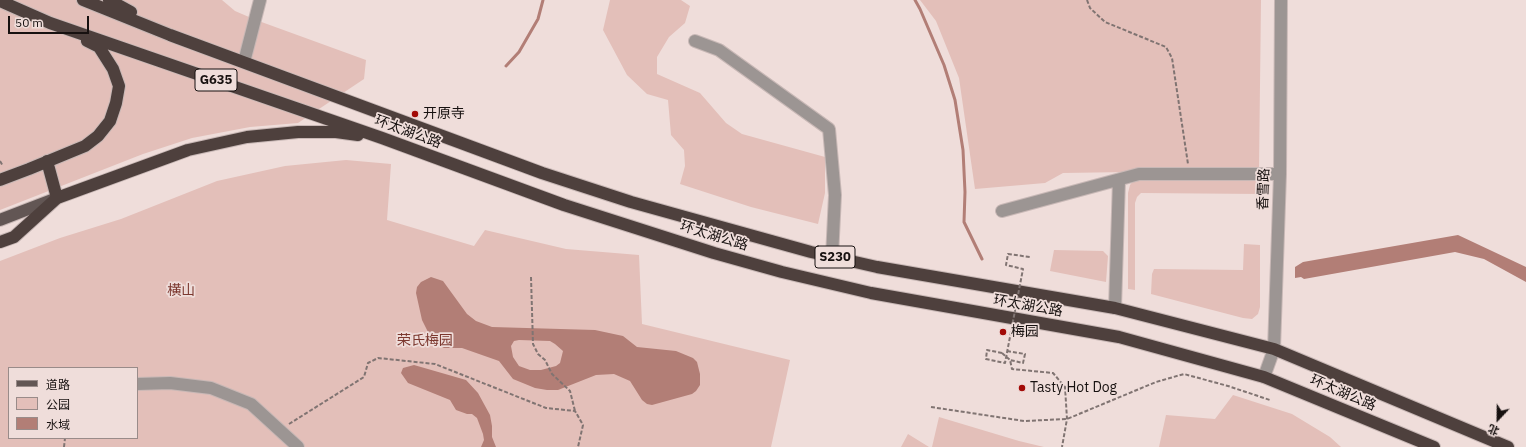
<!DOCTYPE html>
<meta charset="utf-8">
<style>
body{margin:0}
#map{position:relative;width:1526px;height:447px;overflow:hidden;background:#efddda;font-family:"IBM Plex Sans","Noto Sans SC",sans-serif}
canvas{display:block}
.legend{position:absolute;left:8px;top:367px;width:130px;height:72px;box-sizing:border-box;background:#efddda;border:1px solid #998b89;margin:0;padding:5px 7px;list-style:none;font-size:12px;color:#171110}
.legend li{display:flex;align-items:center;gap:8px;height:20px}
.legend b{width:20px;border:1px solid #998b89}
.north{position:absolute;left:1478px;top:399px;width:40px;height:40px;-webkit-text-stroke:3px #efddda;paint-order:stroke;rotate:202deg;font-size:11px;font-weight:700;line-height:16px;text-align:center;color:#171110}
.north::after{content:'';display:block;margin:auto;width:14px;height:18px;background:#171110;clip-path:polygon(50% 0,100% 100%,50% 72%,0 100%)}
.scale{position:absolute;left:8px;top:16px;width:81px;height:18px;box-sizing:border-box;border:2px solid #171110;border-top:0;padding-left:5px;font-size:12px;line-height:14px;white-space:nowrap;color:#171110;-webkit-text-stroke:3px #efddda;paint-order:stroke}
</style>
<div id="map">
<canvas width="1526" height="447"></canvas>
<ul class="legend">
<li><b style="height:5px;background:#625654"></b>道路</li>
<li><b style="height:11px;background:#e3bfb9"></b>公园</li>
<li><b style="height:11px;background:#b27e76"></b>水域</li>
</ul>
<div class="north">北</div>
<div class="scale">50 m</div>
</div>
<script>
const g = document.querySelector('canvas').getContext('2d');
g.lineJoin = 'round';
function paint(path, color) {
  g.fillStyle = color;
  g.fill(path, 'evenodd');
}
function poly(rows) {
  const path = new Path2D();
  for (const r of rows) {
    path.moveTo(r[0], r[1]);
    for (let i = 2; i < r.length; i += 2) path.lineTo(r[i], r[i + 1]);
  }
  return path;
}
function stroke(path, color, width, dash) {
  g.strokeStyle = color;
  g.lineWidth = width;
  g.lineCap = dash ? 'butt' : 'round';
  g.setLineDash(dash || []);
  g.stroke(path);
}
function drawText(font, color, halo, rows, align = 'center') {
  g.font = font + ' "IBM Plex Sans","Noto Sans SC",sans-serif';
  g.lineWidth = 3.5;
  g.setLineDash([]);
  g.textBaseline = 'middle';
  g.strokeStyle = halo;
  g.fillStyle = color;
  for (const [text, x, y, turn = 0] of rows) {
    g.save();
    g.translate(x, y);
    g.rotate((+turn || 0) * Math.PI / 180);
    g.textAlign = isNaN(turn) ? turn : align;
    if (halo) g.strokeText(text, 0, 0);
    g.fillText(text, 0, 0);
    g.restore();
  }
}
paint(poly([
 [0,0,222,0,235,11,256,20,366,60,364,79,298,123,250,127,192,138,143,154,0,210],
 [610,0,681,0,690,6,685,23,669,37,657,57,657,74,700,93,726,123,742,134,825,157,825,193,818,224,751,207,680,184,685,166,684,150,671,135,668,100,647,94,627,75,603,30],
 [920,0,1261,0,1259,170,1063,173,1045,183,975,189,959,78,936,21],
 [346,160,391,164,387,220,474,246,485,230,566,249,639,255,642,324,790,360,771,447,0,447,0,261,60,238,121,219,217,181,285,166],
 [9,368,137,368,137,438,9,438],
 [1152,179,1261,181,1261,194,1141,193,1137,197,1135,203,1135,290,1128,289,1128,193,1130,185,1134,180],
 [1244,244,1260,245,1260,307,1258,314,1252,319,1243,318,1151,294,1152,274,1154,269,1243,270],
 [1054,250,1103,251,1108,256,1106,282,1050,271],
 [1233,395,1292,414,1330,437,1341,447,1159,447,1166,415,1215,419],
 [939,417,1019,441,1044,447,932,447],
 [908,434,929,447,901,447]
]), '#e3bfb9');
paint(poly([
 [1458,235,1526,267,1526,282,1484,259,1455,252,1304,279,1301,277,1295,278,1295,267,1303,262],
 [431,277,443,281,467,314,476,321,492,327,595,330,623,336,637,347,676,351,693,358,697,362,700,374,700,385,696,391,692,394,652,405,647,404,642,400,630,381,614,374,596,375,558,390,547,390,535,388,513,379,499,361,462,348,444,348,439,345,430,336,422,320,416,293,417,287,421,282],
 [519,340,550,341,555,344,563,351,560,363,556,366,541,370,530,370,519,366,513,357,511,346,514,341],
 [414,365,466,380,478,393,490,415,492,426,492,437,496,447,481,447,484,440,483,434,477,418,472,414,467,414,456,410,450,400,408,383,401,373,403,368]
]), '#b27e76');
stroke(poly([
 [915,0,920,9,944,65,955,100,963,150,965,192,964,222,982,259],
 [506,66,519,52,538,19,543,0]
]), '#b27e76', 3);
const minor = poly([
 [695,41,719,50,829,129,835,195,832,257],
 [244,62,260,0],
 [1002,211,1139,174,1280,174],
 [1115,308,1119,180],
 [1264,377,1274,349,1280,174,1281,0],
 [137,384,170,383,211,388,251,404,298,447]
]);
const major = poly([
 [0,220,57,198]
]);
const highway = poly([
 [83,0,170,35,542,173,631,202,811,252,877,267,1115,308,1274,349,1508,447],
 [109,0,131,12],
 [0,1,50,23,382,138,564,205,714,253,782,272,871,293,1119,337,1264,377,1434,447],
 [0,180,29,169,85,146,98,136,110,121,116,103,119,86,113,69,99,47,87,41],
 [57,198,188,150,247,137,298,132,336,132,358,135],
 [0,242,14,237,57,198,47,161]
]);
stroke(minor, '#c8b8b6', 14);
stroke(major, '#c8b8b6', 14);
stroke(highway, '#c8b8b6', 14);
stroke(poly([
 [1087,0,1090,8,1105,22,1166,47,1172,58,1188,164],
 [0,161,3,166],
 [531,277,533,344,538,354,545,360,552,374,570,391,575,411],
 [1007,351,1025,354,1023,363,1010,360],
 [1002,353,1010,360,1012,369,1053,373,1065,387,1067,419,1062,447],
 [931,407,1024,421,1067,419,1156,382,1184,374,1228,386,1270,400],
 [289,424,364,377,368,363,378,358,435,364,546,408,575,411,583,425,578,447],
 [64,447,65,438]
]), '#807472', 2, [4, 2]);
stroke(minor, '#9c9593', 12);
stroke(major, '#625654', 12);
stroke(highway, '#4e403d', 12);
stroke(poly([
 [1002,353,987,350,986,359,1005,363,1023,269,1006,265,1008,254,1030,257]
]), '#807472', 2, [4, 2]);
for (const [x, y, r, color] of [
 [415,114,4,"#a20a07"],
 [1003,332,4,"#a20a07"],
 [1022,388,4,"#a20a07"]
]) {
  const dot = new Path2D();
  dot.arc(x, y, r, 0, 2 * Math.PI);
  g.fillStyle = color;
  g.fill(dot);
  stroke(dot, '#efddda', 1.5);
}
for (const [x, y, w] of [
 [216,80,42],
 [835,257,40]
]) {
  const box = new Path2D();
  box.roundRect(x - w / 2, y - 11, w, 22, 3);
  g.fillStyle = '#efddda';
  g.fill(box);
  stroke(box, '#171110', 1);
}
drawText('bold 13px', '#171110', null, [
 ["G635",216,80],
 ["S230",835,257]
]);
drawText('14px', '#171110', '#efddda', [
 ["开原寺",423,114],
 ["梅园",1011,332],
 ["Tasty Hot Dog",1030,388]
], 'left');
drawText('14px', '#171110', '#efddda', [
 ["环太湖公路",408,132,20],
 ["香雪路",1264,189,-88],
 ["环太湖公路",714,236,17],
 ["环太湖公路",1028,306,10],
 ["环太湖公路",1343,393,23]
]);
drawText('14px', '#7c382f', '#efddda', [
 ["横山",181,291],
 ["荣氏梅园",425,341]
]);
</script>
